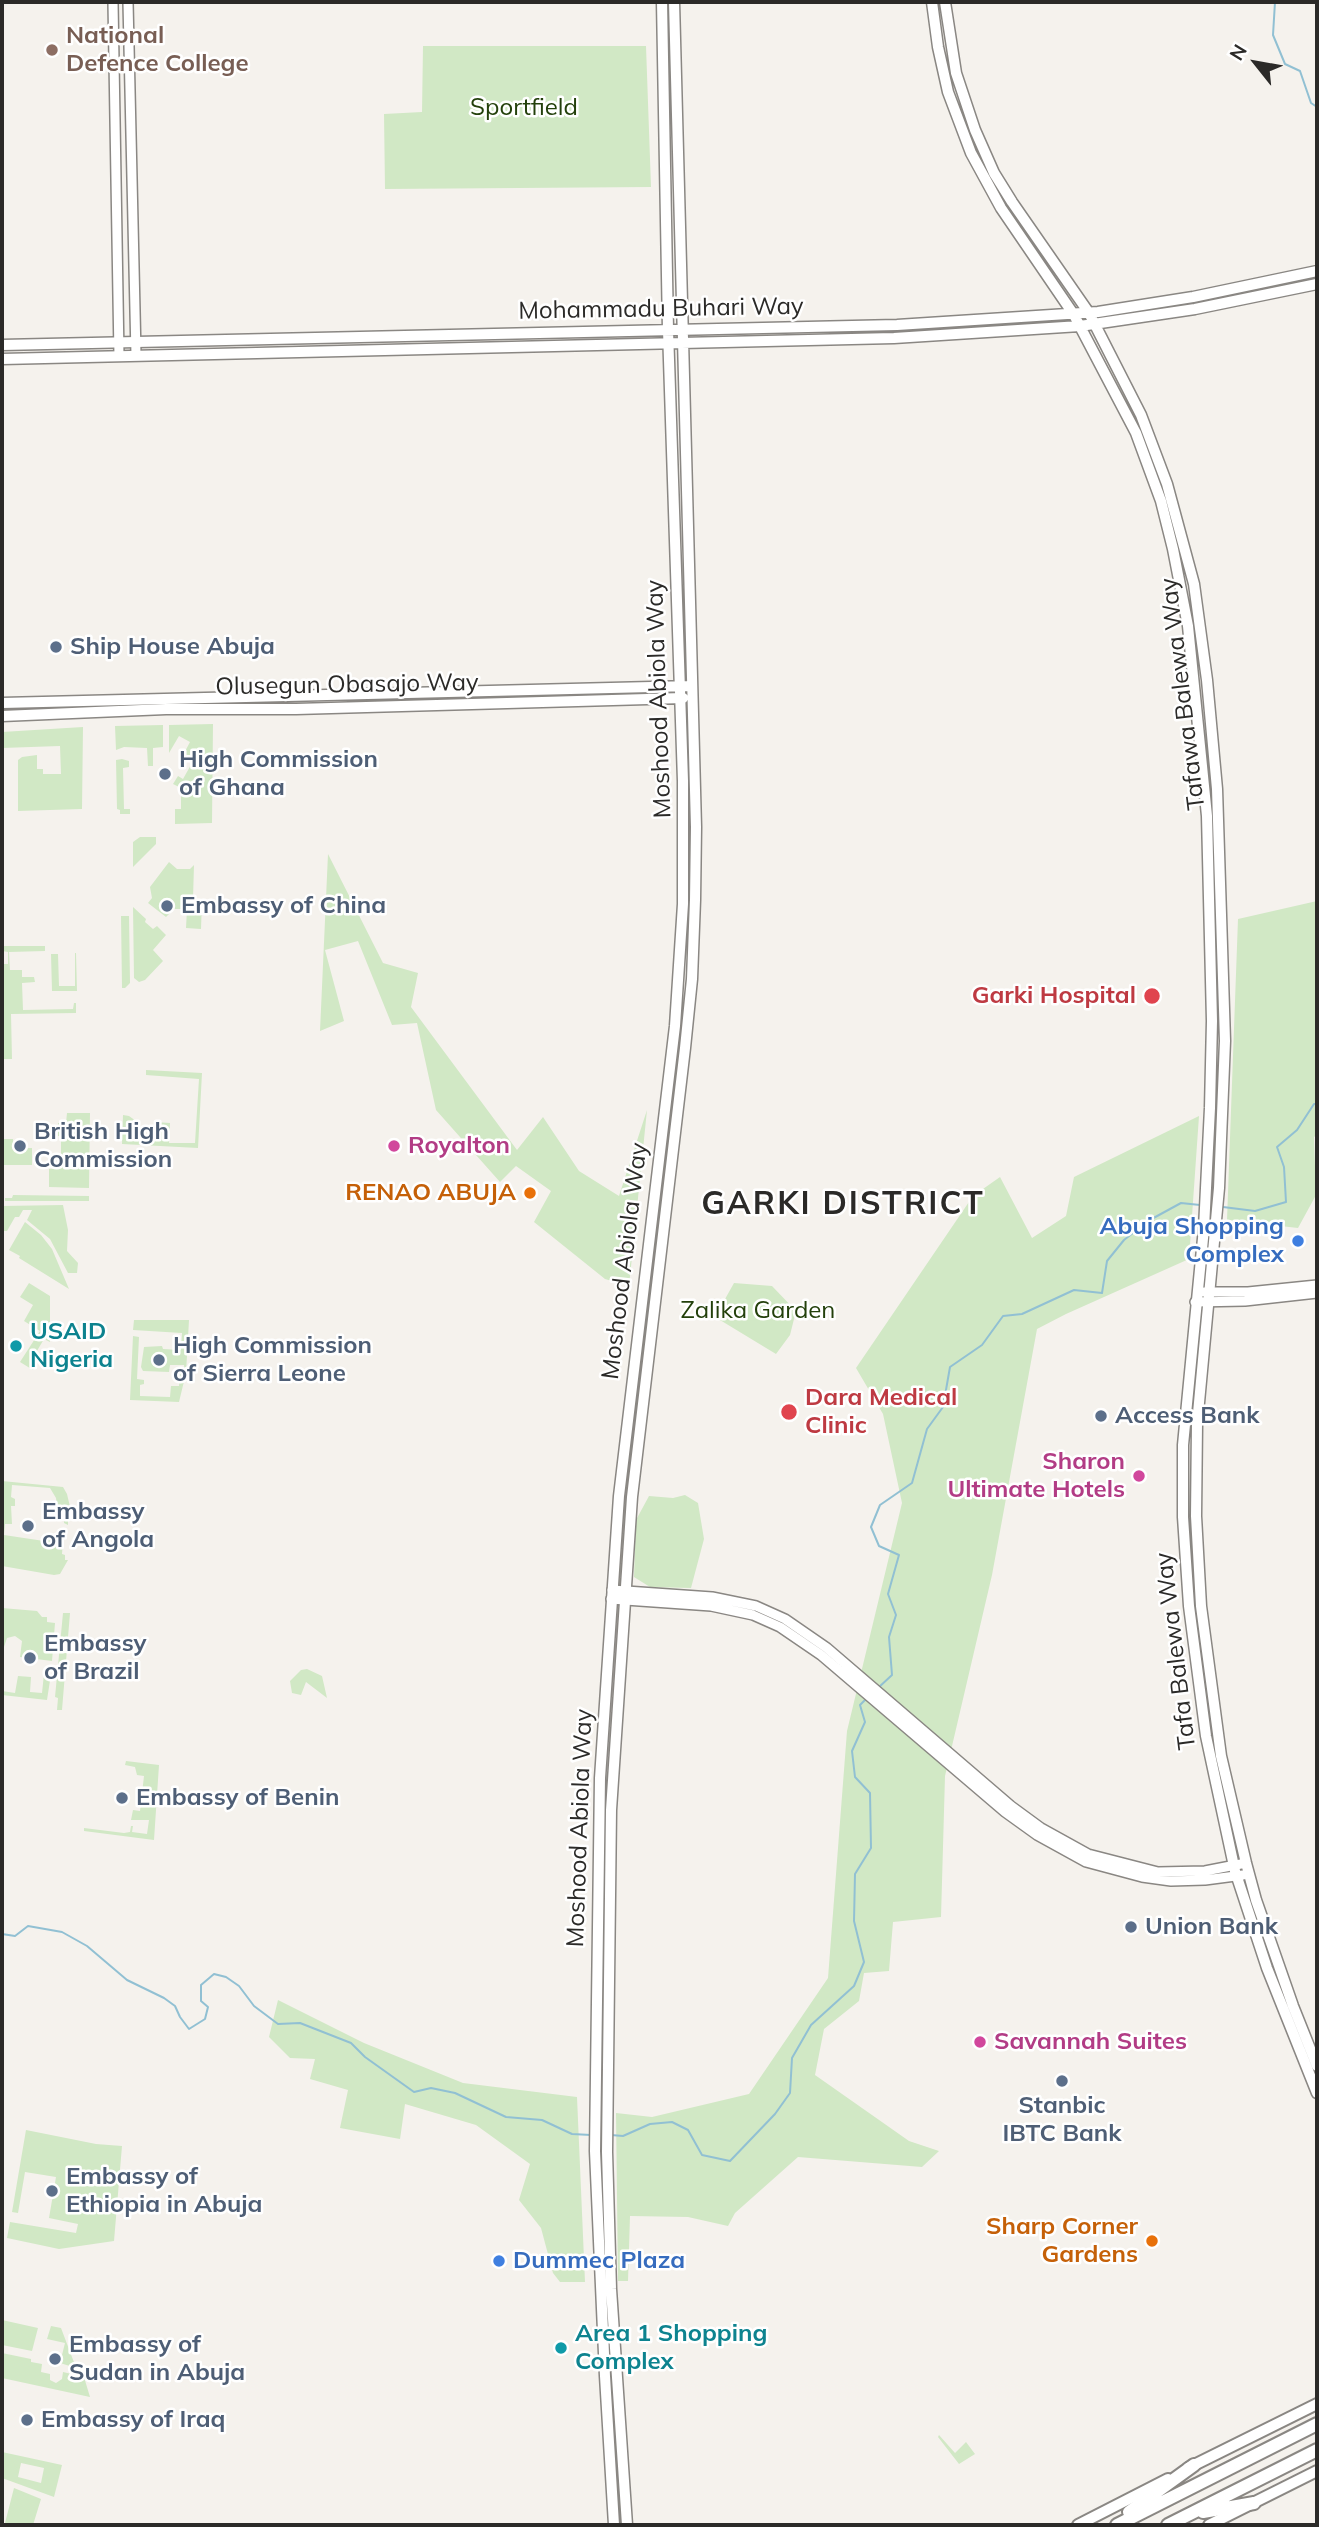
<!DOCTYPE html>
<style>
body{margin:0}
#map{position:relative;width:1319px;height:2527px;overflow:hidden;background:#f5f2ed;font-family:Mulish,sans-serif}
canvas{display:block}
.frame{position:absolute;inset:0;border:4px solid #2b2a28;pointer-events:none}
.north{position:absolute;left:1221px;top:28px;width:70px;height:70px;-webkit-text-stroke:5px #fff;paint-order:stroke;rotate:301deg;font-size:19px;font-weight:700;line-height:28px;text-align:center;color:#2b2a28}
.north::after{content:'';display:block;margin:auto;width:24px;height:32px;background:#2b2a28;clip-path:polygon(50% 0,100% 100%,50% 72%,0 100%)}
</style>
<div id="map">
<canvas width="1319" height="2527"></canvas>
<div class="frame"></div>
<div class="north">N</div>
</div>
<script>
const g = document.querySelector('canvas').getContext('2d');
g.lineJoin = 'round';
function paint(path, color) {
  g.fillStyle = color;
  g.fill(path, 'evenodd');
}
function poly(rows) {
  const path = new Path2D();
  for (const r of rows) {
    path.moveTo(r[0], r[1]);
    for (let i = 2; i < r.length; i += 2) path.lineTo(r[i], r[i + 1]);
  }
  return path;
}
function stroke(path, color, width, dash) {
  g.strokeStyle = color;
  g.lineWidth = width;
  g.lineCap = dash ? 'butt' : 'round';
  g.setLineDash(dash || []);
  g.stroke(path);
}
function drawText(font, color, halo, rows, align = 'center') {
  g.font = font + ' Mulish,sans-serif';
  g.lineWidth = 5;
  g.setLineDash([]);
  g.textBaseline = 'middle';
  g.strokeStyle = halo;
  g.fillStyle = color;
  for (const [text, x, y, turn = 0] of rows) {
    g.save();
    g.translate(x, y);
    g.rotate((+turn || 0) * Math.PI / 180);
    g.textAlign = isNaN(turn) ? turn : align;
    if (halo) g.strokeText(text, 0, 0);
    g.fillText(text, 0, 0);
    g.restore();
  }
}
paint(poly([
 [423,46,646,46,651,187,385,189,384,114,422,112],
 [213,724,212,823,175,824,175,809,181,809,181,788,173,784,178,776,183,779,192,763,182,757,190,742,179,736,169,753,169,725],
 [163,725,163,747,153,748,153,766,148,766,147,748,124,747,116,750,115,726],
 [83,727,82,809,18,811,18,760,22,757,37,755,37,769,43,769,43,774,61,774,60,746,2,748,2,732],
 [122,759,129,761,129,767,123,768,124,809,130,809,130,814,120,814,120,810,117,809,116,760],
 [140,837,156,837,156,844,133,867,133,842],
 [328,854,383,963,418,973,411,1007,517,1150,543,1117,579,1171,619,1196,647,1110,629,1286,605,1279,534,1222,551,1191,516,1166,500,1182,436,1110,417,1023,392,1025,358,941,325,950,344,1021,320,1031],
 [169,862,177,869,190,869,194,865,193,899,202,900,201,929,186,928,187,909,174,909,166,917,148,903,152,898,150,887],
 [1317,901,1317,1135,1314,1137,1316,1195,1298,1228,1227,1220,1238,919],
 [133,907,146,919,145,922,153,929,157,926,166,935,153,950,163,961,145,980,139,982,134,978],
 [121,916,129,916,130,983,125,988,122,988],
 [2,946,45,946,45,951,9,952,10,970,22,970,22,977,34,977,35,982,22,983,23,1010,73,1009,74,1003,76,1003,76,1013,11,1014,12,1059,4,1059,2,964,8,964,8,952,2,951],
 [75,953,76,953,77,991,52,991,51,954,58,954,59,986,75,986],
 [146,1070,202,1073,198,1148,122,1144,123,1115,129,1116,136,1121,135,1141,153,1142,155,1122,170,1123,169,1143,195,1143,199,1079,146,1075],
 [67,1113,90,1113,89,1188,49,1187,49,1169,61,1168,61,1136,58,1136,58,1123,66,1123],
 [1199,1116,1189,1259,1066,1314,1037,1329,992,1575,945,1776,941,1917,893,1922,889,1971,864,1973,859,2001,824,2029,815,2075,909,2141,939,2151,922,2167,798,2157,735,2213,728,2226,688,2217,630,2216,628,2281,618,2281,616,2113,652,2117,749,2094,828,1978,847,1731,902,1503,883,1414,856,1368,973,1196,1000,1177,1032,1238,1066,1216,1074,1177],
 [2,1139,13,1139,13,1148,32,1148,32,1165,4,1165],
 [13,1195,89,1196,89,1201,5,1201,5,1198,12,1198],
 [63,1205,68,1230,67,1251,78,1263,77,1273,68,1273,50,1239,27,1220,32,1210,23,1210,19,1217,15,1217,7,1231,2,1231,2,1206],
 [25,1222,41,1235,52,1249,69,1289,19,1258,20,1256,9,1250],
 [29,1283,50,1296,50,1342,44,1339,31,1361,36,1365,33,1370,20,1362,40,1331,24,1321,33,1305,20,1297],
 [734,1283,772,1286,796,1311,790,1335,776,1354,715,1317],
 [134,1320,189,1320,186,1373,179,1402,130,1400,133,1336,139,1337,137,1379,144,1380,144,1384,140,1385,140,1396,170,1397,171,1386,179,1386,180,1374,185,1374,184,1365,170,1365,169,1372,143,1371,141,1367,144,1347,162,1346,163,1349,181,1350,182,1333,133,1330],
 [2,1481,63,1487,67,1494,71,1511,71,1520,68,1520,68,1525,64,1523,64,1508,57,1506,56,1498,50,1488,12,1485,11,1497,15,1499,15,1506,11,1506,12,1524,5,1524,4,1535,44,1541,45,1533,47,1533,47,1539,63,1541,62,1554,65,1555,65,1560,68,1560,60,1574,54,1575,2,1566],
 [685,1495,698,1503,704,1539,691,1588,650,1587,634,1577,636,1520,649,1496,673,1498],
 [2,1608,37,1611,42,1617,47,1617,47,1622,55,1623,52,1661,20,1657,22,1641,15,1636,7,1638,2,1653],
 [63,1613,70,1613,62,1710,57,1710,58,1698,55,1697],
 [307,1669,322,1676,327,1698,306,1682,301,1695,292,1693,290,1681,301,1670],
 [44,1674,51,1674,47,1700,2,1695,2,1691,15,1693,18,1676,31,1677,30,1692,42,1693],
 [126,1761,159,1765,154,1840,84,1831,84,1828,124,1833,130,1832,131,1826,133,1826,132,1832,147,1834,149,1820,131,1820,133,1810,140,1811,144,1776,137,1775,135,1767,125,1765],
 [278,2000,364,2043,463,2083,577,2097,585,2282,560,2282,553,2273,541,2228,519,2200,530,2164,476,2125,405,2104,400,2139,340,2128,348,2090,310,2079,315,2059,290,2058,269,2037],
 [26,2130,96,2144,122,2146,114,2241,59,2249,7,2238,10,2222,76,2233,78,2224,49,2218,56,2177,25,2172,18,2213,12,2212],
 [2,2320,38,2328,32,2351,2,2345],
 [51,2326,61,2328,75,2365,73,2367,60,2363,65,2343,47,2339],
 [2,2353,31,2359,31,2362,42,2364,41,2372,50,2374,50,2380,56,2383,62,2379,63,2372,84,2377,90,2397,2,2378],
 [939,2435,955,2453,966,2442,975,2454,959,2464,938,2437],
 [2,2452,62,2465,54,2497,2,2478],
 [21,2463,44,2468,41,2483,18,2477],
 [14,2488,41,2499,33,2525,5,2523]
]), '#d1e8c5');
stroke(poly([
 [1275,2,1273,35,1285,64,1300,71,1311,103,1317,107],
 [1223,1207,1255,1211,1286,1202,1284,1167,1277,1147,1297,1130,1314,1104,1317,1104],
 [878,1688,892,1675,889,1637,896,1615,888,1594,899,1555,879,1546,871,1527,880,1505,912,1483,927,1429,943,1407,950,1367,982,1345,1003,1316,1022,1314,1074,1290,1102,1293,1107,1261,1124,1240,1148,1221,1181,1203,1200,1205],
 [2,1934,15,1936,28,1926,62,1932,87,1946,127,1980,164,1998,175,2006,180,2017,189,2029,205,2019,208,2007,201,2001,201,1985,214,1974,226,1977,239,1986,254,2006,278,2024,300,2023,351,2043,365,2057,414,2092,431,2088,455,2093,506,2117,542,2120,572,2134,591,2135],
 [611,2135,623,2136,650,2124,672,2122,688,2130,702,2155,730,2161,775,2114,790,2093,792,2058,811,2025,854,1986,864,1962,854,1921,855,1874,871,1848,870,1793,855,1777,852,1751,865,1722,860,1705,866,1699]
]), '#91c0d3', 2);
const tertiary = poly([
 [113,2,119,356],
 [128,2,136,355],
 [1204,1292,1248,1292,1317,1285],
 [1195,1302,1245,1301,1317,1293],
 [612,1590,712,1597,756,1606,785,1619,827,1648,1011,1806,1041,1828,1088,1854,1158,1872,1205,1871,1246,1863],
 [611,1599,711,1606,753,1615,780,1627,821,1655,1005,1812,1037,1835,1086,1862,1142,1877,1171,1881,1205,1880,1243,1875]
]);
const secondary = poly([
 [932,2,938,47,948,92,971,153,1001,208,1074,315,1136,433,1161,501,1173,549,1188,626,1207,816,1212,1021,1210,1108,1204,1228,1183,1445,1183,1517,1189,1606,1206,1736,1235,1871,1267,1968,1317,2093],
 [945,2,956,73,975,130,994,173,1012,202,1089,313,1141,415,1167,484,1194,584,1207,680,1217,789,1225,1041,1219,1188,1197,1424,1196,1516,1201,1606,1221,1756,1246,1863,1256,1900,1293,2006,1317,2066],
 [2,345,897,325,1098,312,1193,297,1317,271],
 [2,359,894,338,1080,326,1195,309,1317,284],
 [2,703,692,686],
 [2,716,166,709,296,709,683,698],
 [614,2525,605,2376,595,2151,600,1778,619,1496,675,1026,683,904,683,781,668,330,662,2],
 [627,2525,611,2289,607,2152,611,1810,632,1497,685,1048,692,979,695,900,696,827,674,2]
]);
const trunk = poly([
 [1188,2468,1317,2404],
 [1078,2525,1168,2479],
 [1209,2525,1317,2471]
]);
const motorway = poly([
 [1129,2512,1194,2465],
 [1203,2512,1254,2503],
 [1117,2525,1317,2424],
 [1168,2525,1317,2450]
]);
stroke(tertiary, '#8a8783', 12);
stroke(secondary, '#8a8783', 13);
stroke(trunk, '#8a8783', 14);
stroke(motorway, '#8a8783', 16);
stroke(tertiary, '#fff', 9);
stroke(secondary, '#fff', 10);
stroke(trunk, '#fff', 10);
stroke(motorway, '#fff', 12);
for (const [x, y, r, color] of [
 [52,50,7,"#8d6e63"],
 [56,647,7,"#5c6f8a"],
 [165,774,7,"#5c6f8a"],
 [167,906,7,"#5c6f8a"],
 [1152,996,9,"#e0444e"],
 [20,1146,7,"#5c6f8a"],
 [394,1146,7,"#d1479c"],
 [530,1193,7,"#e8710a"],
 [1298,1241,7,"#3f7fe0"],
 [16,1346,7,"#0f9aa8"],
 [159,1360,7,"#5c6f8a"],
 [789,1412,9,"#e0444e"],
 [1101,1416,7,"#5c6f8a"],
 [1139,1476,7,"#d1479c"],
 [28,1526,7,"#5c6f8a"],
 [30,1658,7,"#5c6f8a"],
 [122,1798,7,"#5c6f8a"],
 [1131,1927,7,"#5c6f8a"],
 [980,2042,7,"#d1479c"],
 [1062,2081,7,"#5c6f8a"],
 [52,2191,7,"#5c6f8a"],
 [1152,2241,7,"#e8710a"],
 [499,2261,7,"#3f7fe0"],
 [561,2348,7,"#0f9aa8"],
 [55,2359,7,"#5c6f8a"],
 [27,2420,7,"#5c6f8a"]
]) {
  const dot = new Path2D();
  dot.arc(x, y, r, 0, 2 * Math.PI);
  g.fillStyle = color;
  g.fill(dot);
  stroke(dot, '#fff', 2.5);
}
drawText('bold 24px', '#785e54', '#fff', [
 ["National",66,36],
 ["Defence College",66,64]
], 'left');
drawText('24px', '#23400b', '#fff', [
 ["Sportfield",524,108],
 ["Zalika Garden",758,1311]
]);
drawText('24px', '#2b2a28', '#fff', [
 ["Mohammadu Buhari Way",661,309,-1],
 ["Olusegun Obasajo Way",347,685,-1],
 ["Tafawa Balewa Way",1183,694,-97],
 ["Moshood Abiola Way",659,699,-92],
 ["Moshood Abiola Way",625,1261,-83],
 ["Tafa Balewa Way",1176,1651,-97],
 ["Moshood Abiola Way",580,1828,-88]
]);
drawText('bold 24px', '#4e5e75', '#fff', [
 ["Ship House Abuja",70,647],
 ["High Commission",179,760],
 ["of Ghana",179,788],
 ["Embassy of China",181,906],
 ["British High",34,1132],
 ["Commission",34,1160],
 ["High Commission",173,1346],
 ["of Sierra Leone",173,1374],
 ["Access Bank",1115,1416],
 ["Embassy",42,1512],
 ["of Angola",42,1540],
 ["Embassy",44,1644],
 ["of Brazil",44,1672],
 ["Embassy of Benin",136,1798],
 ["Union Bank",1145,1927],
 ["Stanbic",1062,2106,"center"],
 ["IBTC Bank",1062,2134,"center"],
 ["Embassy of",66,2177],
 ["Ethiopia in Abuja",66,2205],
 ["Embassy of",69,2345],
 ["Sudan in Abuja",69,2373],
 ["Embassy of Iraq",41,2420]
], 'left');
drawText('bold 24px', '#be3a42', '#fff', [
 ["Garki Hospital",1136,996],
 ["Dara Medical",805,1398,"left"],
 ["Clinic",805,1426,"left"]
], 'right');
drawText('bold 24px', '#b23c85', '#fff', [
 ["Royalton",408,1146],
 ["Sharon",1125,1462,"right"],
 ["Ultimate Hotels",1125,1490,"right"],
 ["Savannah Suites",994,2042]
], 'left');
drawText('bold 24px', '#c56008', '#fff', [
 ["RENAO ABUJA",516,1193],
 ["Sharp Corner",1138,2227],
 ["Gardens",1138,2255]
], 'right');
drawText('bold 24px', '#366cbe', '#fff', [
 ["Abuja Shopping",1284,1227],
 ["Complex",1284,1255],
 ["Dummec Plaza",513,2261,"left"]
], 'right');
drawText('bold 24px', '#0d838f', '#fff', [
 ["USAID",30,1332],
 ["Nigeria",30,1360],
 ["Area 1 Shopping",575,2334],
 ["Complex",575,2362]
], 'left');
g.letterSpacing = '2px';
drawText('bold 32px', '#2b2a28', '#fff', [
 ["GARKI DISTRICT",843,1204]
]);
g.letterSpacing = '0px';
</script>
